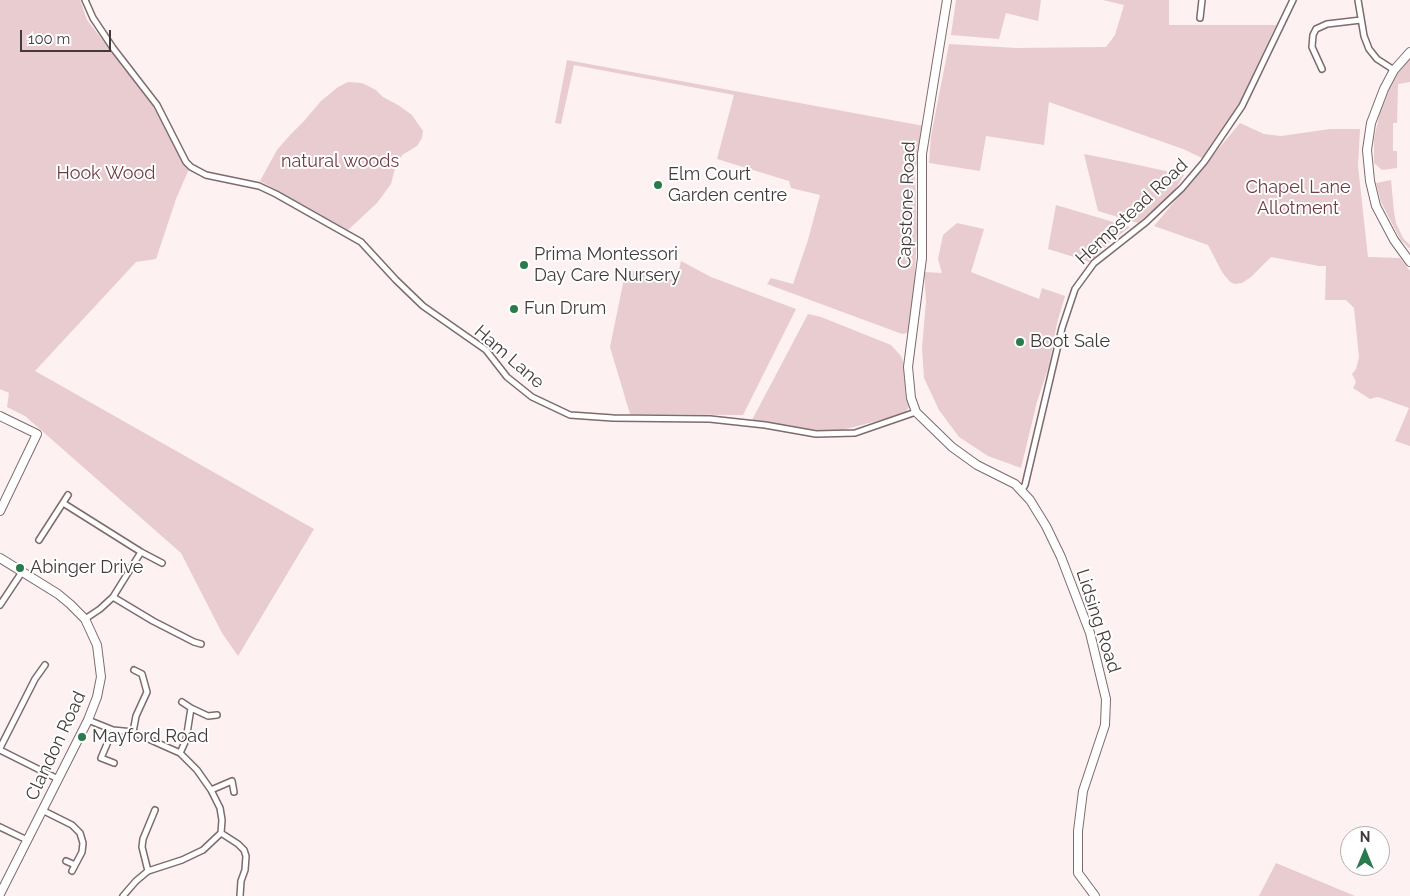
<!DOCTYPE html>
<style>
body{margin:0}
#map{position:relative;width:1410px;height:896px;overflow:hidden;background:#fef1f2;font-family:Raleway,sans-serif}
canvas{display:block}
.north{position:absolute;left:1340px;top:826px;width:50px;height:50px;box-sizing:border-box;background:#fff;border:1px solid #b3b0b1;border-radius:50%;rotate:0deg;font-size:14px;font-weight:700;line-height:20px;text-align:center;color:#423a3b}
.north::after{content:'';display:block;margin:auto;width:18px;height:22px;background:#2a7b4c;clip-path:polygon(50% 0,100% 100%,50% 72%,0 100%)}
.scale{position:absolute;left:20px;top:30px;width:91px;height:22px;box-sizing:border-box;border:2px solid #423a3b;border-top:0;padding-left:6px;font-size:15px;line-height:18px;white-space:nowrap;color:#423a3b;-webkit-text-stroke:4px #fff;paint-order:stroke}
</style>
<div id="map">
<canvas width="1410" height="896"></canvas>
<div class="north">N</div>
<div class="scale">100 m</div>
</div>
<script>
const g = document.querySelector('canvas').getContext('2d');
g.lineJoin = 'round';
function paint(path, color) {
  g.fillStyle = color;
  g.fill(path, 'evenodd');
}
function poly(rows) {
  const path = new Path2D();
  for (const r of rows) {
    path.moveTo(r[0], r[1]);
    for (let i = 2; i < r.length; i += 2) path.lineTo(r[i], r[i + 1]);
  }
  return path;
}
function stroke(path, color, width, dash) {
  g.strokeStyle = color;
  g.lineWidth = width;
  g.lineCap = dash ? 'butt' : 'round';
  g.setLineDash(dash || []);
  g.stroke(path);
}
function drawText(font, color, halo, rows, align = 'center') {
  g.font = font + ' Raleway,sans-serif';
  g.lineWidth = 4;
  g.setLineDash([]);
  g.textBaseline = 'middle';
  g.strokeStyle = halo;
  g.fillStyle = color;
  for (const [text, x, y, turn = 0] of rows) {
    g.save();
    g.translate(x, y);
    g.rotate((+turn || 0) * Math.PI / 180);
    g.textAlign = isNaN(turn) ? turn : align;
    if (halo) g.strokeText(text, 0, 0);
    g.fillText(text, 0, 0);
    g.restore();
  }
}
paint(poly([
 [0,0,80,0,87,20,152,104,189,169,176,199,156,259,136,262,35,371,314,529,238,656,222,633,181,553,25,416,7,407,9,393,0,389],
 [956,0,1041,0,1038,21,1006,13,999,39,951,35],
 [1094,0,1169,0,1169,25,1276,25,1238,106,1202,158,1183,149,1049,102,1044,145,986,136,980,171,929,163,931,136,949,44,1016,48,1106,47,1115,35,1124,5,1103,0],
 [1410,56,1410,82,1398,84,1397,123,1393,123,1393,151,1397,151,1397,168,1382,170,1374,163,1374,139,1380,112,1390,88,1404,61],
 [567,60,924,126,920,152,918,152,915,176,917,231,914,294,911,328,907,333,902,334,767,284,771,278,793,284,808,240,820,195,791,188,789,181,717,159,734,95,574,65,561,124,555,123],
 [348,82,362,83,376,90,383,97,398,105,412,115,423,131,422,138,417,146,402,155,395,168,391,184,377,203,348,230,260,181,277,150,290,135,304,121,321,101,338,87],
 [1240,123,1264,134,1281,136,1330,129,1360,129,1358,166,1368,257,1400,258,1410,271,1410,446,1395,441,1409,408,1378,397,1370,399,1353,388,1356,382,1352,374,1356,369,1359,357,1354,308,1346,300,1325,300,1326,266,1319,266,1271,257,1251,277,1242,283,1235,284,1230,282,1222,272,1208,245,1154,226],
 [1084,154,1129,163,1184,175,1173,193,1138,223,1098,211],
 [1391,180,1394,212,1396,223,1403,238,1410,245,1410,249,1400,239,1381,202,1376,183],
 [1056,205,1130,227,1110,242,1090,262,1048,249],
 [957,223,984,229,971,272,1039,299,1042,288,1065,296,1057,323,1049,365,1037,402,1021,468,988,456,959,437,939,410,924,378,922,348,926,301,924,272,942,273,938,259,943,235],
 [681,261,711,277,796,309,743,415,630,414,610,347,626,269,677,281],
 [808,314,821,317,891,345,901,356,907,372,910,406,904,414,842,430,825,432,752,420],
 [1276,863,1355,896,1259,896]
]), '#e8cccf');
const street = poly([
 [85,0,93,18,113,48,157,105,186,162,191,167,206,175,259,186,276,194,361,242,396,280,423,306,486,350,507,377,532,397,570,415,613,418,710,419,765,425,816,434,855,433,916,412],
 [1358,0,1364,36,1369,49,1377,59,1394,70],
 [1200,18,1202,0],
 [1322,69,1312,47,1313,35,1316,29,1327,24,1361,20],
 [1022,490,1025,485,1062,328,1075,289,1094,263,1146,222,1182,188,1204,162,1242,106,1293,0],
 [63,503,141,552,113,597,100,609,85,619],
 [39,540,68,495],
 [141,552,162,563],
 [113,597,153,621,194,642,201,644],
 [0,605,22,572],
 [182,702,191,708],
 [88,720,113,730,133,732,180,753,197,770,211,790,220,808,222,820,221,833,203,850,182,860,148,871,136,881,123,896],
 [113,730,101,758,114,763],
 [133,732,136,716,147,692,142,674,134,670],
 [0,748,35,679,45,665],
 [0,750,58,779],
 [180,753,186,740,191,708,208,716,217,715],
 [211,790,232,781,234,792],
 [42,810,72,825,80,833,83,843,82,852,72,871],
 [0,827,27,840],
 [221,833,238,844,244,850,246,856,245,870,241,881,240,896],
 [66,861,75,865],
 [148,871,142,847,143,839,155,810]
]);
const secondary = poly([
 [947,0,922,154,922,258,908,367,911,398,916,412,952,447,977,465,1015,484,1030,500,1046,526,1061,557,1090,633,1106,699,1105,725,1083,791,1078,831,1078,873,1095,896],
 [1410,52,1394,70,1384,89,1371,123,1367,150,1370,181,1376,206,1394,240,1410,262],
 [0,416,37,434,0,511],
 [0,558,58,594,70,604,85,619,97,645,101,677,97,697,88,720,0,894]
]);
stroke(street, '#7d6b6d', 8);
stroke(secondary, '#7d6b6d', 10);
stroke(street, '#fff', 5);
stroke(secondary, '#fff', 8);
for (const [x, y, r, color] of [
 [658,185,5,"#2a7b4c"],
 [524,265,5,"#2a7b4c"],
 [514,309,5,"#2a7b4c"],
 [1020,342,5,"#2a7b4c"],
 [20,568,5,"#2a7b4c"],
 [82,737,5,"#2a7b4c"]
]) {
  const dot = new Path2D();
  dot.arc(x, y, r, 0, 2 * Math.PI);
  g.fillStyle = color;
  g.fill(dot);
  stroke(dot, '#fff', 2);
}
drawText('18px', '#723b44', '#fff', [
 ["natural woods",340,162],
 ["Hook Wood",106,174],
 ["Chapel Lane",1298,188],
 ["Allotment",1298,209]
]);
drawText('18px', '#423a3b', '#fff', [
 ["Elm Court",668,175],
 ["Garden centre",668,196],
 ["Prima Montessori",534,255],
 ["Day Care Nursery",534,276],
 ["Fun Drum",524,309],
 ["Boot Sale",1030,342],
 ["Abinger Drive",30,568],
 ["Mayford Road",92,737]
], 'left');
drawText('18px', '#423a3b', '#fff', [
 ["Capstone Road",907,205,-88],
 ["Hempstead Road",1132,212,-43],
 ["Ham Lane",509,357,41],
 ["Lidsing Road",1098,621,72],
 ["Clandon Road",56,746,-65]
]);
</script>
